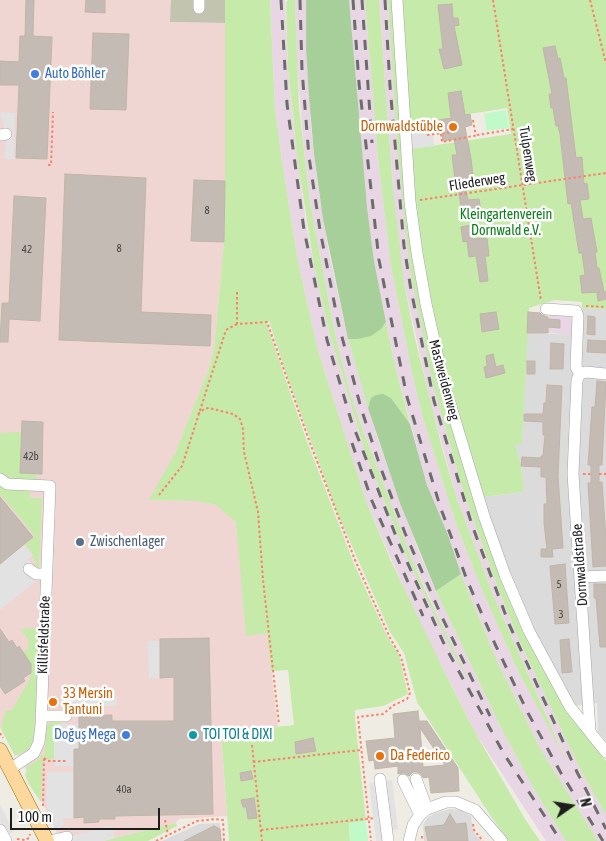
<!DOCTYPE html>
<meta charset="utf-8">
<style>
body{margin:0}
#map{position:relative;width:606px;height:841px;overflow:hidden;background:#efece4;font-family:"Asap Condensed",sans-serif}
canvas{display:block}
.north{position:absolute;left:546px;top:781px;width:50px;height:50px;-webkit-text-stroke:4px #fff;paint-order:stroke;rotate:77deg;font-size:14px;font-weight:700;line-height:20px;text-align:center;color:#1e1e1e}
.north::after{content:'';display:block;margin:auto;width:18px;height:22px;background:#1e1e1e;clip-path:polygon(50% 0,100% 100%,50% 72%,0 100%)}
.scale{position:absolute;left:10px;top:808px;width:150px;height:22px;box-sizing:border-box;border:2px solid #1e1e1e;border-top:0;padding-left:6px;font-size:15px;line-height:18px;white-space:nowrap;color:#1e1e1e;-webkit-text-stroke:4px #fff;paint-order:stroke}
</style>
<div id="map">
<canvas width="606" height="841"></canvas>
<div class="north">N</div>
<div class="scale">100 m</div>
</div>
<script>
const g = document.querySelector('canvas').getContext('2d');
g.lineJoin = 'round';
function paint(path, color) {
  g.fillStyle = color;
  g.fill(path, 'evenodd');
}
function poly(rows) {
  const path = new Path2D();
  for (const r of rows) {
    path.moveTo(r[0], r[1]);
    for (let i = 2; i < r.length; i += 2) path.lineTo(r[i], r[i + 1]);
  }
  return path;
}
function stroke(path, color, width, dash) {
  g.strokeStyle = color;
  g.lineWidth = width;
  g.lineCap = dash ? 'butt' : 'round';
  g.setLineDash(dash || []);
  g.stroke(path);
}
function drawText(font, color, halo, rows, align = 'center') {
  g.font = font + ' "Asap Condensed",sans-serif';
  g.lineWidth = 5;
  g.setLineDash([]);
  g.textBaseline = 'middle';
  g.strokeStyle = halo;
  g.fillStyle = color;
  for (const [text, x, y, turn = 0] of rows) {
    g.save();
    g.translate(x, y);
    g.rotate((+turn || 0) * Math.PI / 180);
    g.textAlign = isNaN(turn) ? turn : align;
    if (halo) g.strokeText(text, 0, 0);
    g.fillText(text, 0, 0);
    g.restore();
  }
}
paint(poly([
 [582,308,606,309,606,741,598,732,597,703,573,706,522,606,481,497,524,492,521,466,515,444,522,444,527,333,580,335],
 [450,809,460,810,471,816,473,831,481,841,424,841,423,825,428,817,436,813],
 [220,823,222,841,162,841,199,824]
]), '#dcdbdb');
paint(poly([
 [0,0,171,0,171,22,226,23,225,181,224,242,214,348,209,368,175,453,150,500,196,501,248,511,246,635,267,633,278,727,221,733,227,816,179,819,176,823,103,841,61,841,26,769,0,727]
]), '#f0d6d3');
paint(poly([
 [270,0,285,0,288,69,292,113,306,224,314,265,330,335,364,448,408,560,462,668,411,557,384,488,349,389,335,334,310,202,303,140,297,60,295,0,306,0,306,49,311,126,317,180,329,253,348,339,379,443,419,552,436,591,502,730,535,791,566,841,546,841,476,734,413,609,366,501,318,351,297,257,282,161,275,109],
 [349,0,365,0,378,159,391,266,412,373,422,415,456,524,482,590,517,669,566,759,493,595,456,496,430,400,404,282,396,225,379,0,388,0,396,131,433,385,464,493,499,591,520,642,582,773,606,815,606,841,598,841,541,750,497,661,461,574,448,535,427,485,395,365,374,261,367,207,360,138],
 [549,313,570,314,573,317,572,335,548,333]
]), '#e9d6e4');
paint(poly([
 [171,0,225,0,226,23,170,22]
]), '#c3c4b0');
paint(poly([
 [225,0,270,0,275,109,282,161,297,257,318,351,366,501,391,561,450,683,476,734,525,819,540,841,509,841,490,815,417,702,404,653,390,632,337,512,287,376,269,321,267,325,306,439,354,564,388,638,399,655,408,694,383,706,355,710,355,719,366,821,349,823,350,841,229,841,221,733,294,725,288,670,271,671,267,633,246,636,236,522,216,505,196,501,149,500,175,453,209,368,214,348,224,242,225,181],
 [288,0,295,0,299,107,310,202,335,334,349,389,363,430,411,557,427,594,470,683,453,653,408,560,380,490,364,448,330,335,314,265,298,163,288,69,286,2],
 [365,0,379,0,393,188,404,282,414,334,442,448,456,496,493,595,566,760,517,669,482,590,456,524,422,415,412,373,391,266,378,159],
 [388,0,393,0,401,129,401,160,406,213,419,292,496,559,500,579,510,595,568,711,606,761,606,815,582,773,520,642,499,591,464,493,433,385,411,275,405,229,396,131],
 [401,0,606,0,606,309,582,308,582,302,555,300,529,308,522,444,515,444,521,466,524,492,481,497,431,319,414,201,410,149,511,134,507,108,463,115,428,122,407,124],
 [386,322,395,365,410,424,391,398,371,398,368,408,348,339,357,339,381,329],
 [21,432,20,473,37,473,36,480,19,484,0,475,0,433],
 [0,482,30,488,30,498,42,498,39,569,36,569,33,566,37,562,31,556,33,554,25,545,35,536,0,494],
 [461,574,497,661,541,750,598,841,566,841,535,791,502,730,436,591],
 [39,628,35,737,33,744,27,750,15,756,1,729,5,711,12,710,30,679,31,664,23,652,28,649,28,639,20,629],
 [52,722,60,722,62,724,54,724,54,759,47,760,44,757,47,725],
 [43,753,43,762,41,802,30,786,25,775,28,766,37,761],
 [176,823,177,826,148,841,103,841]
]), '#c6eaaa');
paint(poly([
 [306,0,349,0,367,207,374,261,386,322,381,329,371,336,357,339,348,339,323,219,314,154,309,97,306,49],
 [383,394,391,398,410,424,427,485,448,535,461,574,436,591,400,503,368,408,371,398,376,395]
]), '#a6cf99');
paint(poly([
 [506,110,509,128,487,131,484,114],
 [366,821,368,841,350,841,349,823]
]), '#c1fac9');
paint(poly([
 [0,112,15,113,14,159,5,159,6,134],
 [426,123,428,135,433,134,434,146,410,149,408,124],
 [24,544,33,555,28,559,36,569,36,581,0,610,0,564],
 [148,641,160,641,160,678,149,678],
 [66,698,117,698,117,706,66,706],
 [54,724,79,724,79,749,74,749,74,766,54,766],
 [47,772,74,772,74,818,63,818,64,825,56,830,49,815,46,801],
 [392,780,398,829,390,830,386,841,376,841,369,783],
 [0,804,14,832,7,835,0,821],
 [112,826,115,838,103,841,68,841,67,837]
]), '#e2e2e2');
const building = poly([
 [26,0,34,0,33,36,52,37,47,159,16,158,19,85,0,85,0,61,19,62,20,36,25,36,26,0],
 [86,0,105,0,105,13,85,12,86,0],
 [452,4,453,18,458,18,459,25,454,26,462,65,444,69,439,49,443,49,438,5,452,4],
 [93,33,129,34,126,110,90,109,93,33],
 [555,46,558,59,560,58,564,78,566,78,576,158,582,157,584,184,587,183,589,199,580,200,583,219,591,218,597,252,595,252,597,268,599,268,604,292,606,291,606,299,598,301,597,293,600,292,582,293,580,276,585,275,582,253,579,253,571,203,568,204,560,134,558,126,556,126,553,108,551,108,549,94,552,94,543,48,555,46],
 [461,91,465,115,470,114,472,125,465,127,471,159,474,184,465,185,468,200,479,199,482,217,463,220,458,187,455,179,452,155,457,155,454,139,443,141,439,120,451,118,448,93,461,91],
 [65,174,146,178,141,312,211,315,210,346,59,340,65,174],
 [194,180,225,181,224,242,191,241,194,180],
 [14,196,46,198,40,321,9,319,8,342,0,342,2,303,9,303,14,196],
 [471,225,473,239,487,238,489,256,485,256,488,281,480,282,476,256,469,257,467,241,463,242,461,227,471,225],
 [496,312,499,329,482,332,480,314,496,312],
 [528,312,540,313,542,315,548,317,548,319,560,320,560,328,548,327,548,333,527,333,528,312],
 [588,316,595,317,595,335,587,334,588,316],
 [588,340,606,341,606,353,587,352,588,340],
 [551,343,564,344,563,369,550,369,551,343],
 [493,354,496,367,503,365,505,373,486,378,484,367,487,366,486,356,493,354],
 [527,361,535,361,535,374,527,374,527,361],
 [597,381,606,382,602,465,599,465,599,482,602,482,606,539,606,566,593,567,588,483,591,483,591,465,588,465,592,407,595,407,597,381],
 [547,385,562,386,558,476,563,548,552,549,553,557,541,557,541,549,547,549,544,523,544,504,547,504,546,477,541,477,541,467,521,466,522,457,541,458,541,456,543,456,545,435,543,435,543,422,524,421,524,414,543,414,544,403,546,403,547,385],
 [22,421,43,422,42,474,20,473,22,421],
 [0,497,33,537,0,564,0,497],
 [565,564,569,623,555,624,550,566,565,564],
 [594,584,606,584,606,647,600,647,596,598,594,598,594,584],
 [0,629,9,642,12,640,17,648,19,646,31,664,31,673,23,678,25,681,5,694,0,686,0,629],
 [209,638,213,814,115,816,115,819,99,819,99,822,84,823,84,817,74,818,74,749,79,749,79,716,112,715,112,721,174,721,174,677,160,678,160,639,209,638],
 [569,639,572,672,562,673,560,640,569,639],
 [418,711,419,721,427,721,458,768,459,791,431,793,429,777,423,778,421,774,417,772,413,772,409,776,404,773,398,774,398,766,375,769,374,760,369,761,366,741,395,738,393,714,418,711],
 [420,728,445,765,423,767,420,728],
 [313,738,316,751,296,754,295,742,313,738],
 [251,771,253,779,241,781,240,773,251,771],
 [254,798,257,818,248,819,246,807,243,807,241,800,254,798],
 [450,814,456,824,466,823,468,841,428,841,425,827,444,825,450,814],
 [214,826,220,829,221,841,184,841,214,826]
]);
paint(building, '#c4bcb4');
stroke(building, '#c1b4a7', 1);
const minor = poly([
 [397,0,410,202,417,253,426,304,443,380,484,516,505,575,529,631,570,707,606,752],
 [199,8,199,0],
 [1,135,6,134],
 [546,309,576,311,578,316,576,367,580,374],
 [580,374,577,380,573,474,590,731],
 [580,374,586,372,606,374],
 [0,479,7,484,50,486,41,725,39,742,34,753,10,769],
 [29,569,36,574,46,574],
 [581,577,606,576],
 [41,716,66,716],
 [380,779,388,841],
 [416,779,427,809],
 [403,780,420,815],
 [0,830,6,841],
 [50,841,67,837],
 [409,841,413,825,420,815,427,809,446,802,456,802,475,810,502,841]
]);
const major = poly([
 [0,750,47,841]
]);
stroke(minor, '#a5a5a5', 12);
stroke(major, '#996e00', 15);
stroke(poly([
 [493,0,541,301],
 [590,0,606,63],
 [473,120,475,131,478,135,513,129],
 [441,134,442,142,478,135],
 [427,135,452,132],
 [48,165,51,165,53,112],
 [420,200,606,173],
 [237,292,237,324,267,322,310,443,355,560,390,638,401,657,410,693,407,699,394,705,383,714,358,717,371,841],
 [586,306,606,307],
 [198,414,204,409,209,408,233,414,240,419,243,429,244,452,258,512,263,580,279,724],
 [583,474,591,474],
 [599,474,606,474],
 [159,495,182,466,226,330,237,324],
 [0,733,3,738],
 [252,745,262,841],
 [44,758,48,761,66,761],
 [253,762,361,750],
 [43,806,44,758],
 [165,820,168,835],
 [473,824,474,830,483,841],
 [261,830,375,818],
 [422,836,422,841],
 [17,839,25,840,29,838,30,834],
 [156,841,197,821,215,819,223,820,224,841]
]), '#fb816a', 2, [2.5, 2.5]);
stroke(minor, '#fff', 11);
stroke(major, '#fcd89c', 14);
stroke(poly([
 [281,0,287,104,304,230,327,340,351,420,399,544,445,646,504,754,561,841],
 [300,0,302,70,309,157,320,230,338,322,361,408,380,466,405,533,441,615,490,716],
 [353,0,359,83,379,260,407,397,440,506,467,580,495,644,528,713,561,773,603,841],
 [362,0,372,143],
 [385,0,390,86,404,246,411,290,434,401,472,525,509,624,577,772,606,829],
 [352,443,372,501,423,616]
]), '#6c6c6c', 3, [10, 10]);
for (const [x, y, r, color] of [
 [35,74,5,"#3f7fe0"],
 [453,127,5,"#e8710a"],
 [80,542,5,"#5c6f8a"],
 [53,702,5,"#e8710a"],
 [126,735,5,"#3f7fe0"],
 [193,735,5,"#0f9aa8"],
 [380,756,5,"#e8710a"]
]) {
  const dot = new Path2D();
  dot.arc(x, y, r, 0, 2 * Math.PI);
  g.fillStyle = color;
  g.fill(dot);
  stroke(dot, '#fff', 2);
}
drawText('11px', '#484644', null, [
 ["8",207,211],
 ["8",119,249],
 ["42",27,250],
 ["42b",31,457],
 ["5",559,585],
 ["3",561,615],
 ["40a",124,790]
]);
drawText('14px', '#366cbe', '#fff', [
 ["Auto Böhler",45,74],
 ["Doğuş Mega",116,735,"right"]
], 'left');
drawText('14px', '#c56008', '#fff', [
 ["Dornwaldstüble",443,127,"right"],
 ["33 Mersin",63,694],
 ["Tantuni",63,710],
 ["Da Federico",390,756]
], 'left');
drawText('14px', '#1e1e1e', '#fff', [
 ["Tulpenweg",528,154,81],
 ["Fliederweg",477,182,-9],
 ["Mastweidenweg",444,380,75],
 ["Dornwaldstraße",580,565,-94],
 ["Killisfeldstraße",44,635,-88]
]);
drawText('14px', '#0b7e1a', '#fff', [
 ["Kleingartenverein",506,215],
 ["Dornwald e.V.",506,231]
]);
drawText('14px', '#4e5e75', '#fff', [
 ["Zwischenlager",90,542]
], 'left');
drawText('14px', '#0d838f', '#fff', [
 ["TOI TOI & DIXI",203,735]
], 'left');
</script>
